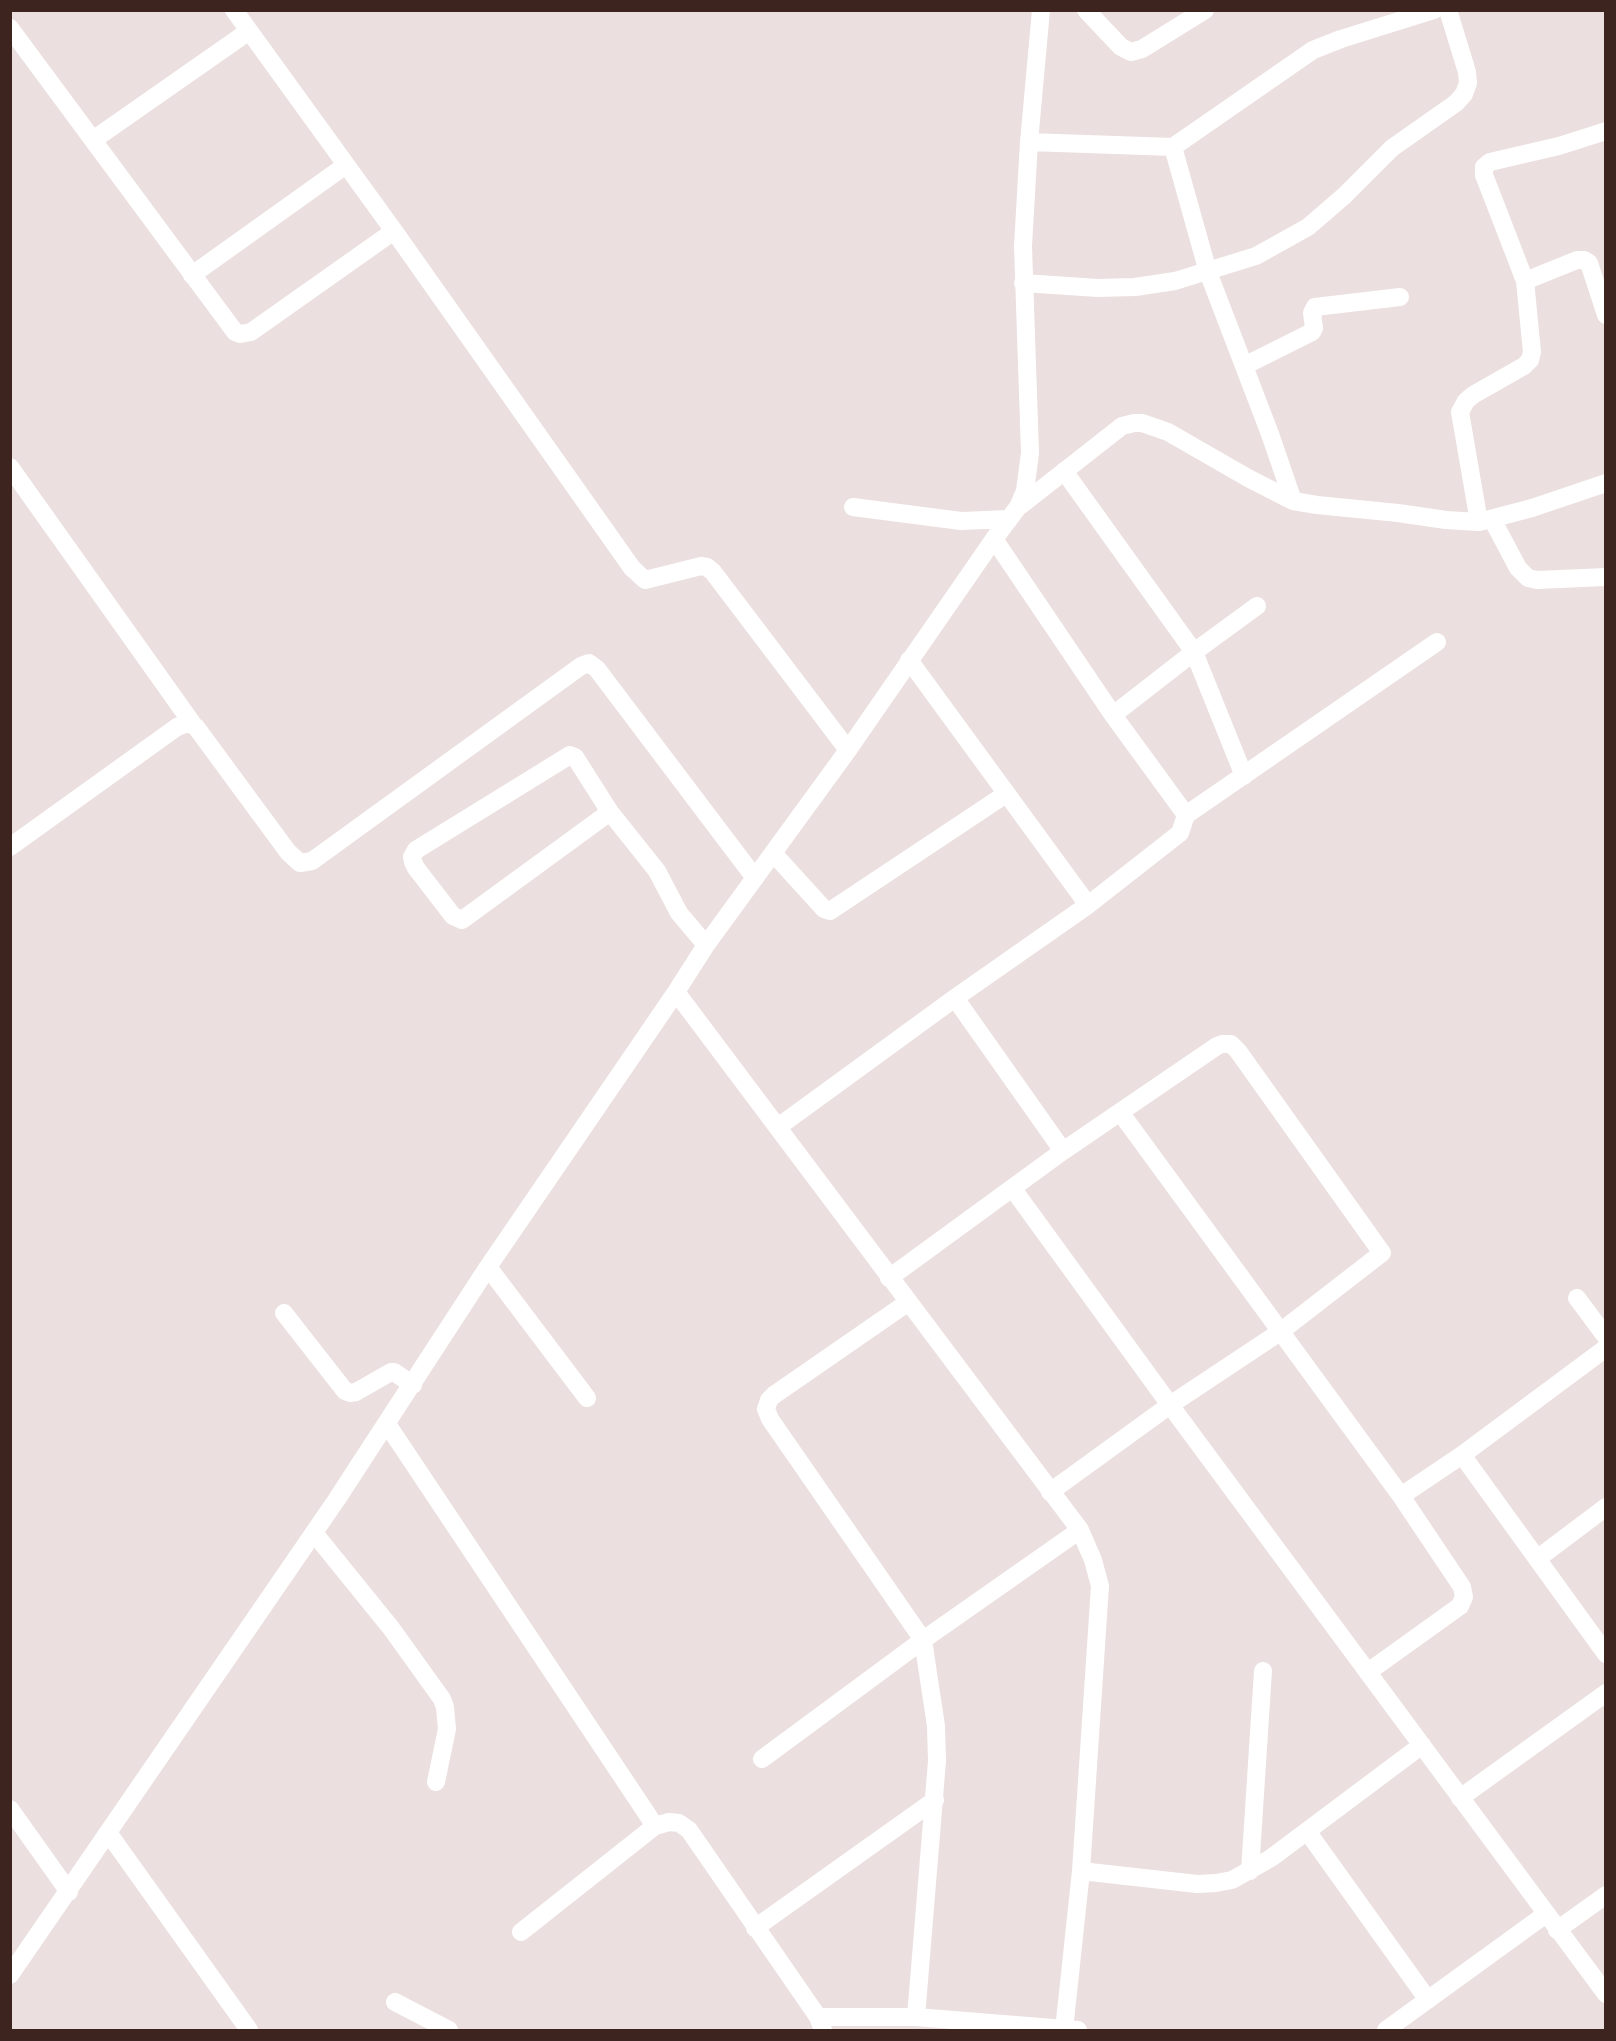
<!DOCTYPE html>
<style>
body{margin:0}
#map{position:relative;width:1616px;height:2041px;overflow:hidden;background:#ecdfdf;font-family:Barlow,sans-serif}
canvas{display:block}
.frame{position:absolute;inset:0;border:12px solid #3d241e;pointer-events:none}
</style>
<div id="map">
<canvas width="1616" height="2041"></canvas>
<div class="frame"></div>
</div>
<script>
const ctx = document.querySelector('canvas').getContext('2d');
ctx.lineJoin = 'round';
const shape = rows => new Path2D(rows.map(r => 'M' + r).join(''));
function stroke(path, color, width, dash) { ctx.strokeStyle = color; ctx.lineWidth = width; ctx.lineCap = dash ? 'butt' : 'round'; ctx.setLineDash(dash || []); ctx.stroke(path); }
const minor = shape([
 [234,10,394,231,632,568,645,580,701,566,707,567,713,572,848,750],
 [1086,10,1121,47,1131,52,1142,49,1205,10],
 [10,28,235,332,240,334,251,332,394,231],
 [93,140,249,31],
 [1029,142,1173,147,1313,50,1341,39,1434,10],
 [1173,147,1208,272,1270,434,1293,501],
 [192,275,346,165],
 [1525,281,1577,260,1584,260,1589,263,1606,315],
 [1023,283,1098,288,1135,287,1175,281,1256,256,1308,227,1344,196,1392,148,1456,103,1464,94,1468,83,1467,72,1448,10],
 [1244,366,1312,332,1314,328,1312,313,1315,307,1400,297],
 [10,467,192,723],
 [1064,471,1194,652,1244,776],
 [1020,506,1122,426,1134,423,1142,423,1168,432,1248,478,1293,501,1317,505,1398,513,1446,520,1479,522,1532,508,1606,483],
 [853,507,961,521,1009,519],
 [1492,519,1518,568,1528,578,1537,580,1606,577],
 [1479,522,1460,412,1466,401,1473,395,1524,366,1530,360,1532,352,1525,281,1484,175,1484,167,1490,162,1559,146,1606,131],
 [994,539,1113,715,1186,815],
 [909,660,1088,905],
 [1113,715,1194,652,1257,606],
 [610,812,462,920,453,916,416,868,413,862,412,857,416,850,570,755,575,757,610,812,657,871,679,913,706,945],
 [10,847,177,727,188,723,196,727,288,852,300,863,312,861,581,666,589,663,597,669,755,878],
 [773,853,824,909,830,911,1006,794],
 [676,992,1080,1530,1093,1560,1100,1586,1081,1871,1064,2030],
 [955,998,1063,1151],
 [1120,1112,1401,1496,1462,1587,1464,1597,1460,1606,1368,1672],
 [778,1127,955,998,1088,905,1180,833,1186,815,1437,642],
 [1013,1189,1170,1405,1606,1994],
 [488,1267,587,1398],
 [889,1278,1063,1151,1217,1046,1222,1044,1231,1044,1238,1051,1382,1253,1280,1332,1170,1405,1050,1492],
 [1577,1298,1606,1337],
 [284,1313,345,1391,350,1393,356,1392,391,1372,394,1372,413,1385],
 [387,1424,655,1826],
 [1462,1455,1606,1654],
 [1401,1496,1462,1455,1606,1348],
 [314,1533,391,1628,442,1699,445,1707,447,1729,436,1782],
 [1537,1559,1606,1507],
 [762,1759,923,1640,770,1419,766,1409,769,1400,774,1395,907,1303],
 [1460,1798,1606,1693],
 [10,1809,69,1892],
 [1307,1831,1428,2000],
 [109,1834,249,2030],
 [1081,1871,1197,1884,1216,1883,1232,1880,1271,1858,1422,1745],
 [1250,1871,1263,1671],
 [755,1928,935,1800],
 [1557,1930,1606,1895],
 [521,1932,655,1826,669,1822,679,1823,689,1830,818,2017,823,2030],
 [10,1975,337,1499,488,1267,676,992,706,945,848,750,994,539,1018,507,1025,491,1030,453,1023,246,1029,142,1041,10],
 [395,2002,449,2030],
 [818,2017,916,2017,1078,2030],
 [916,2017,937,1761,936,1726,923,1640,1080,1530],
 [1386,2030,1546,1914]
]);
stroke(minor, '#fff', 18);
</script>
